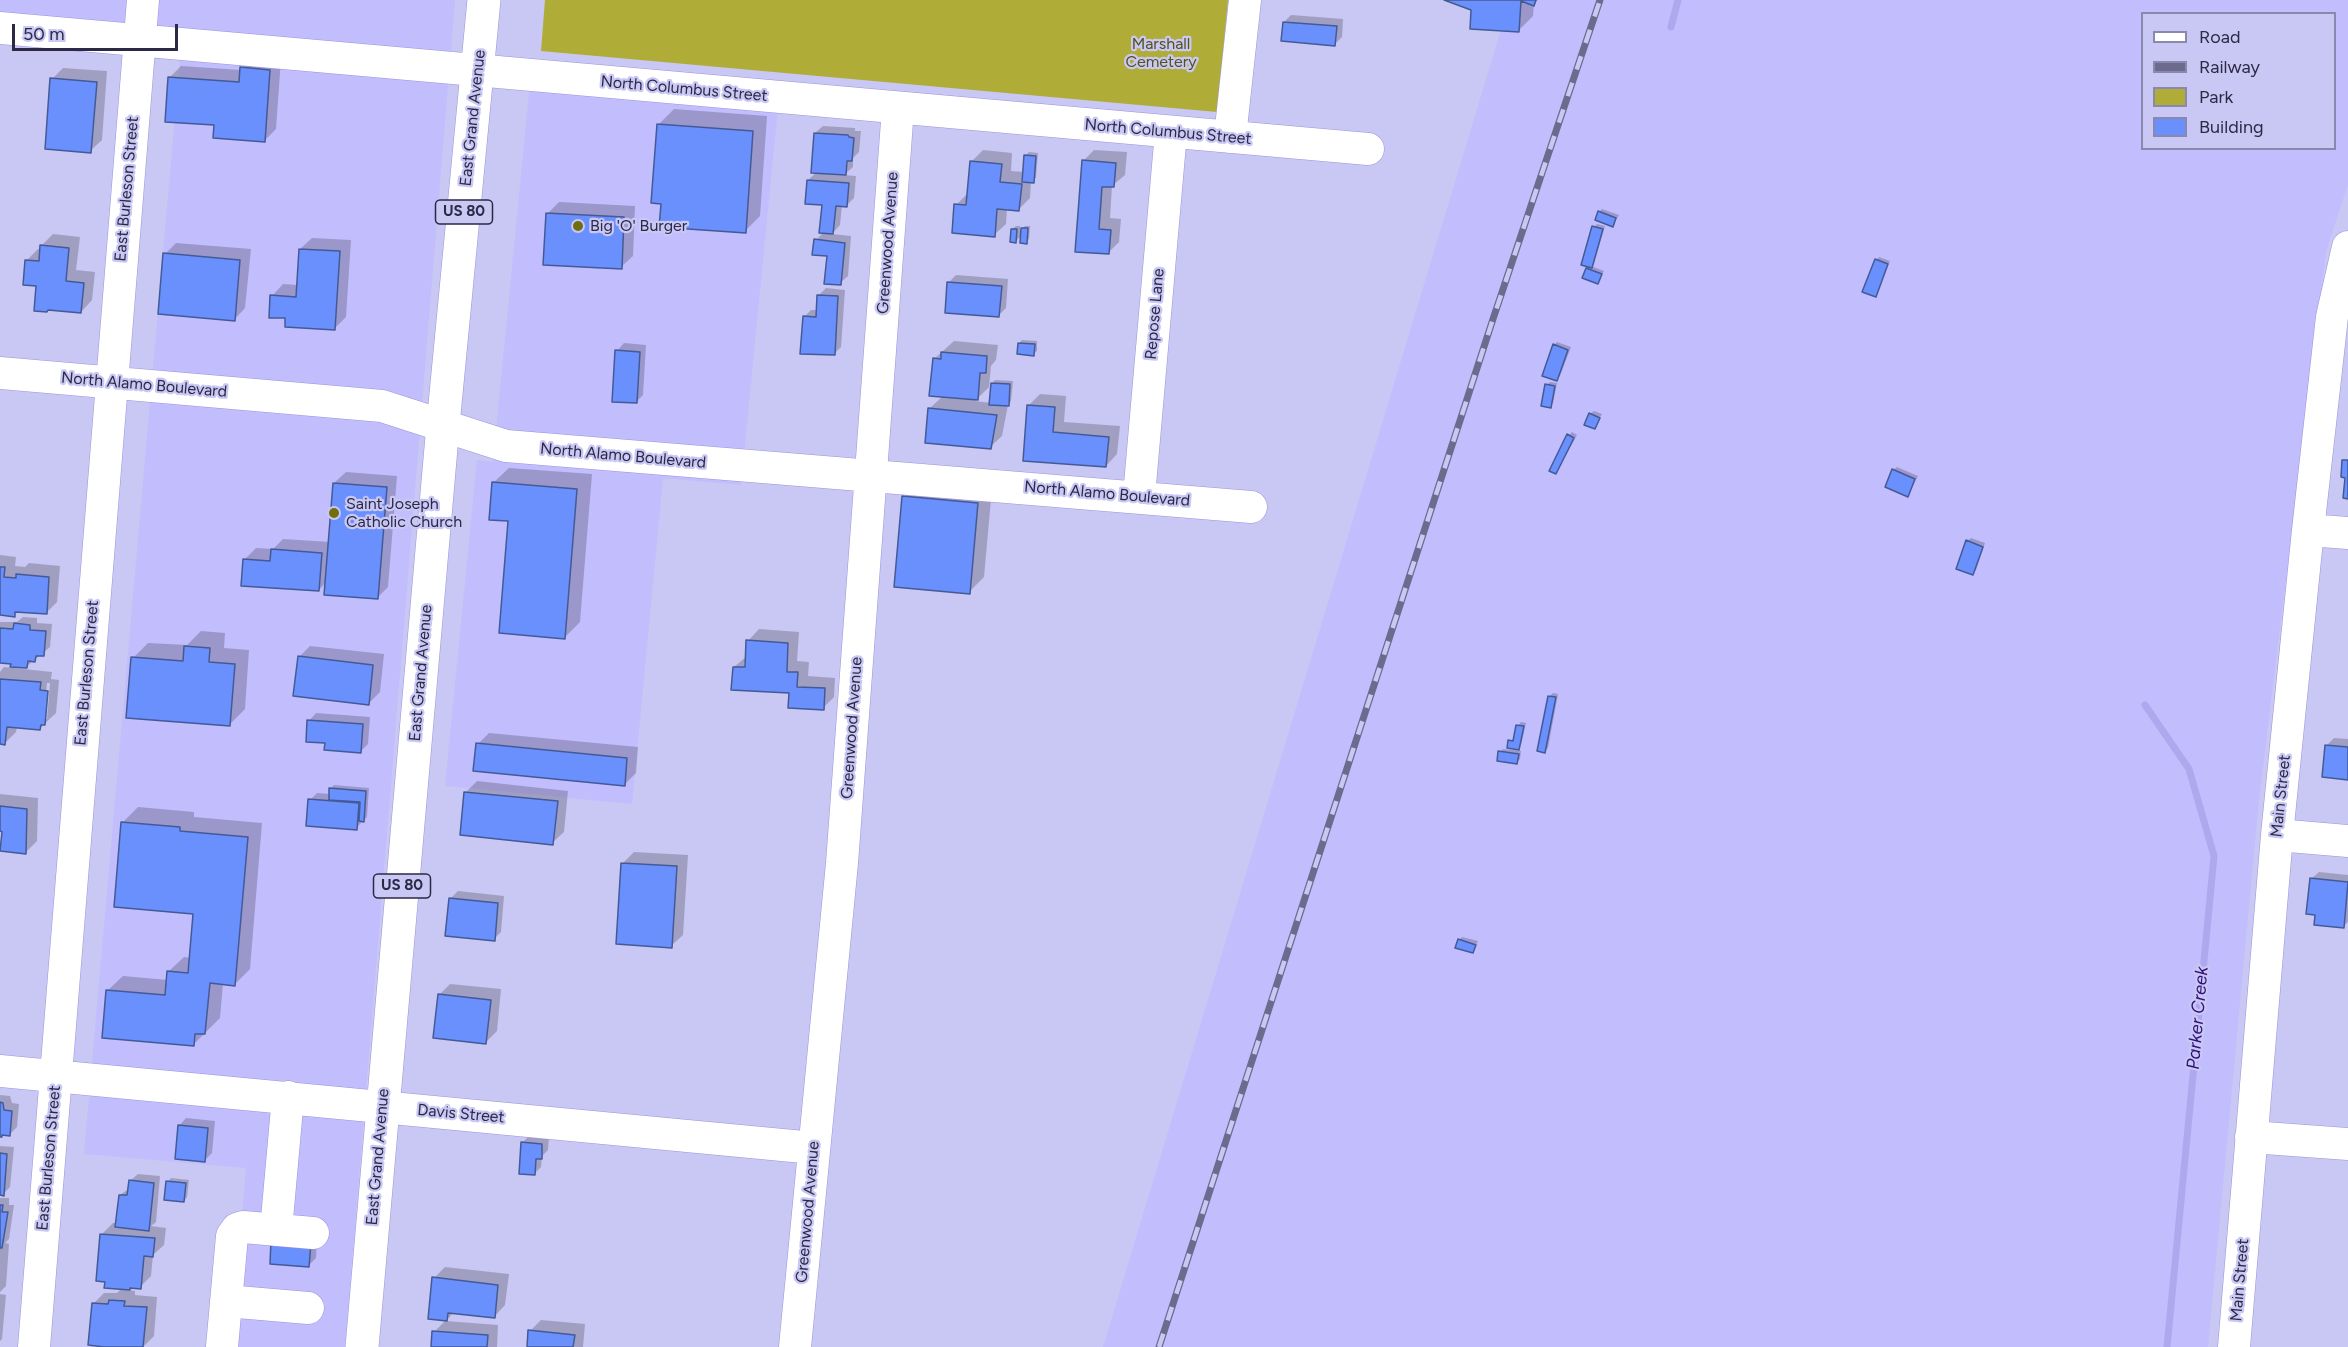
<!DOCTYPE html>
<style>
body{margin:0}
#map{position:relative;width:2348px;height:1347px;overflow:hidden;background:#c9c7f3;font-family:Figtree,sans-serif}
canvas{display:block}
.legend{position:absolute;left:2141px;top:12px;width:195px;height:138px;box-sizing:border-box;background:#c9c7f3;border:2px solid #8a88ae;margin:0;padding:8px 10px;list-style:none;font-size:18px;color:#2c2946}
.legend li{display:flex;align-items:center;gap:12px;height:30px}
.legend b{width:30px;border:2px solid #8a88ae}
.scale{position:absolute;left:12px;top:24px;width:166px;height:27px;box-sizing:border-box;border:3px solid #2c2946;border-top:0;padding-left:8px;font-size:18px;line-height:21px;white-space:nowrap;color:#2c2946;-webkit-text-stroke:4px #c9c7f3;paint-order:stroke}
</style>
<div id="map">
<canvas width="2348" height="1347"></canvas>
<ul class="legend">
<li><b style="height:8px;background:#fff"></b>Road</li>
<li><b style="height:8px;background:#6c6a8d"></b>Railway</li>
<li><b style="height:16px;background:#b0ac38"></b>Park</li>
<li><b style="height:16px;background:#6990fd"></b>Building</li>
</ul>
<div class="scale">50 m</div>
</div>
<script>
const ctx = document.querySelector('canvas').getContext('2d');
ctx.lineJoin = 'round';
function fillPath(path, color) { ctx.fillStyle = color; ctx.fill(path, 'evenodd'); }
const shape = rows => new Path2D(rows.map(r => 'M' + r).join(''));
function stroke(path, color, width, dash) { ctx.strokeStyle = color; ctx.lineWidth = width; ctx.lineCap = dash ? 'butt' : 'round'; ctx.setLineDash(dash || []); ctx.stroke(path); }
function write(font, color, halo, rows, align = 'center') {
  ctx.font = font + ' Figtree,sans-serif'; ctx.lineWidth = 4.5; ctx.setLineDash([]); ctx.textBaseline = 'middle'; ctx.strokeStyle = halo; ctx.fillStyle = color; for (const [text, x, y, turn = 0] of rows) {
    ctx.save(); ctx.translate(x, y); ctx.rotate((+turn || 0) * Math.PI / 180); ctx.textAlign = isNaN(turn) ? turn : align; if (halo) ctx.strokeText(text, 0, 0); ctx.fillText(text, 0, 0); ctx.restore();
  }
}
const built = shape([
 [0,0,455,0,345,1347,231,1347,246,1168,84,1154,182,37,0,20],
 [1510,0,2348,0,2348,184,2326,252,2259,799,2208,1347,1103,1347],
 [2142,14,2334,14,2334,148,2142,148],
 [530,83,778,107,741,485,663,478,632,804,445,786,477,460,493,462]
]);
const green = shape([
 [545,0,1228,0,1217,112,541,51]
]);
const shadow = shape([
 [1448,0,1538,0,1534,3,1533,16,1518,31],
 [1291,15,1343,19,1342,37,1335,44,1284,22],
 [253,57,281,59,276,129,265,140,216,124,170,77,181,66,241,70],
 [63,68,107,71,102,140,90,151,52,79],
 [674,109,767,116,760,216,745,231,659,124],
 [823,126,855,128,855,131,861,131,859,152,853,158,853,167,844,175,856,176,854,198,847,205,842,205,840,225,832,234,851,236,848,276,840,283,829,255,816,240,824,232,823,204,808,180,817,172,815,133],
 [983,150,1012,153,1011,171,1025,172,1026,155,1029,152,1038,153,1036,178,1031,181,1030,198,1018,210,1007,208,1006,224,994,235,956,205,967,194,972,161],
 [1094,150,1127,152,1125,175,1112,186,1110,218,1121,219,1119,242,1108,253,1076,250,1083,161],
 [559,202,635,206,633,256,621,267,547,214],
 [1602,209,1619,215,1613,225,1599,212],
 [1597,224,1605,226,1594,263,1591,266,1604,271,1598,282,1587,269,1590,266,1594,227],
 [1016,226,1020,226,1020,231,1025,226,1030,226,1029,239,1026,242,1022,235,1016,241,1012,229],
 [53,234,80,237,76,270,95,272,92,300,81,312,27,260,38,249,41,249,42,245],
 [312,238,351,240,346,317,335,328,287,317,272,296,283,284,298,285,300,249],
 [176,243,251,249,245,308,234,320,165,254],
 [1879,257,1890,261,1875,295,1876,260],
 [956,275,1008,279,1006,308,999,315,949,282],
 [826,288,845,290,841,347,834,354,804,317,811,310,818,310,818,296],
 [1022,340,1037,341,1037,351,1033,354,1019,343],
 [954,341,998,345,996,360,991,366,989,387,975,401,991,403,992,383,995,380,1013,381,1011,401,1008,405,1002,436,990,447,929,409,943,396,934,359],
 [1557,342,1571,347,1560,376,1557,380,1554,345],
 [624,343,646,345,643,395,636,402,617,351],
 [1550,382,1557,383,1553,403,1550,406,1547,385],
 [1040,394,1066,396,1064,422,1120,426,1117,454,1106,466,1024,459,1029,405],
 [1594,411,1602,414,1594,427,1590,414],
 [1572,432,1577,435,1556,473,1569,435],
 [1897,467,1918,476,1908,495,1893,470],
 [509,468,592,474,580,622,565,637,493,483],
 [346,472,397,476,388,587,377,598,326,582,319,590,245,559,256,548,273,549,283,539,330,542,334,483],
 [919,482,992,488,984,577,969,592,904,497],
 [1971,538,1985,543,1976,570,1973,573,1967,541],
 [0,555,16,557,15,566,25,567,29,563,60,566,57,602,46,613,19,611,14,615,0,614],
 [23,617,37,618,37,623,52,624,50,647,26,667,0,662,0,622,17,622],
 [759,629,799,632,797,661,809,662,808,676,835,678,834,697,823,708,734,667,747,656,748,641],
 [201,631,225,633,224,648,249,650,245,709,230,724,133,658,148,643,187,645],
 [310,646,384,654,380,692,369,703,299,657],
 [4,667,52,672,51,679,59,680,56,713,40,728,17,726,16,732,5,743,0,743,0,672],
 [47,683,50,683,47,719,44,719],
 [1553,693,1558,694,1548,748,1545,751,1550,696],
 [316,713,370,717,368,744,361,751,327,742,309,721],
 [1521,722,1526,723,1521,745,1518,748,1510,741,1515,738,1518,726],
 [489,733,638,747,636,773,624,785,478,744],
 [2334,738,2348,739,2348,778,2327,745],
 [1503,749,1521,751,1520,759,1517,762,1500,752],
 [477,781,568,791,564,832,552,843,466,792],
 [334,785,369,788,367,817,356,828,310,800,317,793,330,794,331,788],
 [0,794,38,798,37,841,26,852,4,830,0,830],
 [138,807,194,812,194,817,262,823,250,969,235,984,223,983,220,1018,194,1044,107,991,123,976,168,980,168,972,184,957,191,958,194,913,123,822],
 [634,852,688,855,683,935,671,946,623,863],
 [2319,872,2348,875,2348,922,2344,926,2317,913,2311,879],
 [458,891,504,896,501,932,494,939,450,899],
 [1462,937,1478,941,1473,952,1459,940],
 [450,984,501,989,497,1031,486,1042,439,995],
 [0,1095,10,1096,12,1103,19,1104,17,1127,10,1134,4,1133,1,1136],
 [186,1118,215,1121,212,1153,205,1160,179,1126],
 [529,1136,549,1137,548,1150,542,1156,541,1167,534,1174,522,1143],
 [0,1146,14,1147,10,1187,3,1194,0,1194],
 [138,1174,160,1176,156,1222,151,1226,166,1228,164,1245,153,1255,151,1276,140,1287,132,1286,128,1290,135,1291,135,1295,157,1297,154,1336,143,1347,105,1347,93,1304,104,1293,117,1293,122,1288,102,1234,113,1223,117,1223,120,1195,130,1188,130,1181],
 [171,1178,189,1180,187,1197,184,1201,168,1182],
 [0,1198,9,1198,9,1205,14,1205,9,1239,5,1243,9,1244,6,1286,0,1292],
 [317,1236,316,1258,309,1265,271,1262],
 [445,1267,509,1274,505,1305,494,1317,454,1312,446,1321,498,1325,497,1347,433,1347,434,1332,446,1320,434,1278],
 [0,1294,6,1295,2,1339,0,1341],
 [541,1320,585,1324,583,1347,528,1347,530,1331]
]);
const stream = shape([
 [1671,27,1678,0],
 [2145,705,2189,769,2214,856,2167,1347]
]);
const building = shape([
 [1444,0,1536,0,1534,6,1521,1,1519,32,1470,29,1471,10,1444,0],
 [1283,22,1337,26,1335,46,1281,41,1283,22],
 [240,67,270,70,265,142,213,138,214,125,165,122,168,77,239,82,240,67],
 [50,78,97,82,91,153,45,149,50,78],
 [657,124,753,131,746,233,659,227,661,204,651,203,657,124],
 [814,133,848,135,849,137,854,138,852,161,847,161,846,175,811,173,814,133],
 [1024,155,1036,156,1034,183,1022,182,1024,155],
 [1082,160,1116,163,1114,187,1102,187,1099,229,1111,230,1109,254,1075,252,1082,160],
 [970,161,1002,164,1000,182,1022,184,1019,211,997,209,995,237,952,233,954,204,966,205,970,161],
 [807,180,849,183,847,207,836,206,833,234,819,233,822,205,805,204,807,180],
 [1598,211,1616,218,1613,227,1595,220,1598,211],
 [546,213,624,217,622,269,543,265,546,213],
 [1592,226,1603,229,1592,268,1581,265,1592,226],
 [1021,228,1028,228,1027,244,1020,243,1021,228],
 [1011,229,1017,229,1016,243,1010,242,1011,229],
 [814,239,845,243,841,285,824,284,827,256,812,255,814,239],
 [40,245,69,248,66,281,84,283,81,313,48,310,47,312,34,311,36,286,23,285,25,260,39,261,40,245],
 [299,249,340,251,335,330,285,327,285,318,269,318,270,295,296,297,299,249],
 [163,253,240,260,235,321,158,314,163,253],
 [1875,259,1888,264,1876,297,1862,292,1875,259],
 [1586,268,1602,274,1598,284,1582,278,1586,268],
 [947,282,1002,286,999,317,945,313,947,282],
 [817,295,838,296,835,355,800,354,803,316,816,317,817,295],
 [1018,343,1035,344,1034,356,1017,354,1018,343],
 [1553,344,1568,350,1557,381,1542,376,1553,344],
 [615,350,640,352,637,403,612,402,615,350],
 [941,352,987,356,986,373,980,373,978,400,929,396,933,358,941,359,941,352],
 [991,383,1010,384,1009,406,989,405,991,383],
 [1545,384,1555,386,1551,408,1541,406,1545,384],
 [1027,405,1055,407,1053,432,1109,437,1106,467,1023,461,1027,405],
 [928,408,997,415,991,449,925,443,928,408],
 [1589,413,1600,418,1595,429,1584,425,1589,413],
 [1567,434,1574,438,1556,474,1549,471,1567,434],
 [2342,460,2348,460,2348,499,2343,498,2345,478,2341,477,2342,460],
 [1892,469,1915,479,1908,497,1885,487,1892,469],
 [492,482,577,489,565,639,499,633,508,521,489,520,492,482],
 [333,483,387,487,378,599,324,595,333,483],
 [902,496,978,503,970,594,894,587,902,496],
 [1966,540,1983,547,1973,575,1956,569,1966,540],
 [271,549,322,553,319,591,241,586,243,559,270,561,271,549],
 [0,567,5,567,4,577,16,578,16,574,49,577,47,614,15,612,15,617,0,615,0,567],
 [14,623,30,625,30,630,46,631,44,656,36,656,35,662,28,661,27,668,10,667,11,664,0,663,0,628,13,629,14,623],
 [746,640,788,643,787,672,798,672,797,687,825,688,824,710,788,708,789,693,731,690,733,667,745,667,746,640],
 [184,646,210,648,209,662,235,664,230,726,126,718,131,657,183,661,184,646],
 [298,656,373,665,369,705,293,696,298,656],
 [0,679,41,682,40,690,48,691,45,725,41,725,40,730,7,727,5,745,0,744,0,679],
 [1548,696,1556,697,1545,753,1537,751,1548,696],
 [307,720,363,724,361,753,324,750,325,743,306,742,307,720],
 [1516,725,1524,726,1519,750,1507,748,1508,740,1513,741,1516,725],
 [476,743,627,758,625,786,473,771,476,743],
 [2325,745,2348,747,2348,780,2322,777,2325,745],
 [1498,751,1519,754,1517,764,1497,761,1498,751],
 [329,788,366,791,364,822,359,821,360,802,329,800,329,788],
 [464,792,558,801,553,845,460,835,464,792],
 [308,799,359,803,357,830,306,826,308,799],
 [0,806,27,809,26,854,0,851,2,832,0,831,0,806],
 [121,822,180,827,180,831,248,837,235,986,210,983,205,1034,195,1034,194,1046,102,1038,106,990,165,995,167,971,188,973,193,914,114,907,121,822],
 [621,863,677,866,672,948,616,944,621,863],
 [2310,878,2348,882,2344,928,2314,925,2315,915,2306,914,2310,878],
 [449,898,498,903,495,941,445,936,449,898],
 [1458,939,1476,945,1473,953,1455,948,1458,939],
 [438,994,491,1000,486,1044,433,1038,438,994],
 [0,1102,3,1103,4,1110,12,1111,10,1136,2,1135,2,1137,0,1137,0,1102],
 [178,1125,208,1128,205,1162,175,1159,178,1125],
 [521,1142,542,1144,542,1159,536,1159,535,1175,519,1174,521,1142],
 [0,1153,7,1154,4,1196,0,1195,0,1153],
 [129,1180,154,1183,149,1231,115,1227,119,1195,127,1195,129,1180],
 [166,1181,186,1183,184,1202,164,1200,166,1181],
 [0,1205,3,1205,2,1212,8,1212,2,1248,0,1248,0,1205],
 [100,1234,155,1238,153,1257,144,1256,141,1289,130,1288,130,1290,104,1288,105,1282,96,1281,100,1234],
 [271,1240,311,1243,309,1267,270,1264,271,1240],
 [432,1277,498,1285,495,1318,448,1313,447,1321,428,1319,432,1277],
 [109,1300,125,1301,124,1306,147,1307,143,1347,104,1347,88,1345,92,1303,108,1304,109,1300],
 [528,1330,575,1335,573,1347,527,1347,528,1330],
 [432,1331,488,1335,487,1347,431,1347,432,1331]
]);
const minor = shape([
 [0,28,1368,149],
 [1230,137,1245,0],
 [0,373,382,406,506,446,1251,507],
 [1139,496,1171,132],
 [2308,530,2348,533],
 [2277,835,2348,841],
 [0,1071,814,1148],
 [2251,1137,2348,1144],
 [276,1230,288,1097],
 [226,1301,308,1308],
 [34,1347,143,0],
 [222,1347,232,1236,237,1229,243,1227,313,1233],
 [795,1347,842,863,898,108],
 [2234,1347,2277,835,2308,530,2332,317,2348,247]
]);
const highway = shape([
 [362,1347,443,425,484,0]
]);
const rail = shape([
 [1159,1347,1493,319,1600,0]
]);
const markers = [
 [578,226,6,"#716e0e"],
 [334,513,6,"#716e0e"]
];
const shields = [
 [464,212,57],
 [402,886,57]
];
const shieldNames = [
 ["US 80",464,212],
 ["US 80",402,886]
];
const parkNames = [
 ["Marshall",1161,44],
 ["Cemetery",1161,62]
];
const streetNames = [
 ["North Columbus Street",684,89,5],
 ["East Grand Avenue",473,118,-84],
 ["North Columbus Street",1168,132,5],
 ["East Burleson Street",127,189,-85],
 ["Greenwood Avenue",888,243,-86],
 ["Repose Lane",1155,314,-85],
 ["North Alamo Boulevard",144,385,5],
 ["North Alamo Boulevard",623,456,5],
 ["North Alamo Boulevard",1107,494,5],
 ["East Burleson Street",87,673,-85],
 ["East Grand Avenue",421,673,-85],
 ["Greenwood Avenue",852,728,-86],
 ["Main Street",2281,796,-84],
 ["Davis Street",461,1114,5],
 ["East Grand Avenue",378,1157,-85],
 ["East Burleson Street",49,1158,-85],
 ["Greenwood Avenue",808,1212,-85],
 ["Main Street",2240,1280,-85]
];
const poiNames = [
 ["Big 'O' Burger",590,226],
 ["Saint Joseph",346,504],
 ["Catholic Church",346,522]
];
const waterNames = [
 ["Parker Creek",2198,1018,-85]
];
fillPath(built, '#c2bdfd');
fillPath(green, '#b0ac38');
fillPath(shadow, '#0003');
stroke(stream, '#aea9ef', 7);
fillPath(building, '#6990fd');
stroke(building, '#445a97', 1.5);
stroke(minor, '#9a94da', 33);
stroke(highway, '#9a94da', 34);
stroke(minor, '#fff', 32);
stroke(highway, '#fff', 33);
stroke(rail, '#6c6a8d', 7);
stroke(rail, '#c9c7f3', 4.5, [14]);
for (const [x, y, r, color] of markers) { const dot = new Path2D(); dot.arc(x, y, r, 0, 2 * Math.PI); ctx.fillStyle = color; ctx.fill(dot); stroke(dot, '#c9c7f3', 2); }
for (const [x, y, w] of shields) { const box = new Path2D(); box.roundRect(x - w / 2, y - 12, w, 24, 4.5); ctx.fillStyle = '#c9c7f3'; ctx.fill(box); stroke(box, '#2c2946', 1.5); }
write('bold 15px', '#2c2946', null, shieldNames);
write('16px', '#535115', '#c9c7f3', parkNames);
write('16px', '#2c2946', '#c9c7f3', streetNames);
write('16px', '#2c2946', '#c9c7f3', poiNames, 'left');
write('italic 18px', '#32117a', '#c9c7f3', waterNames);
</script>
